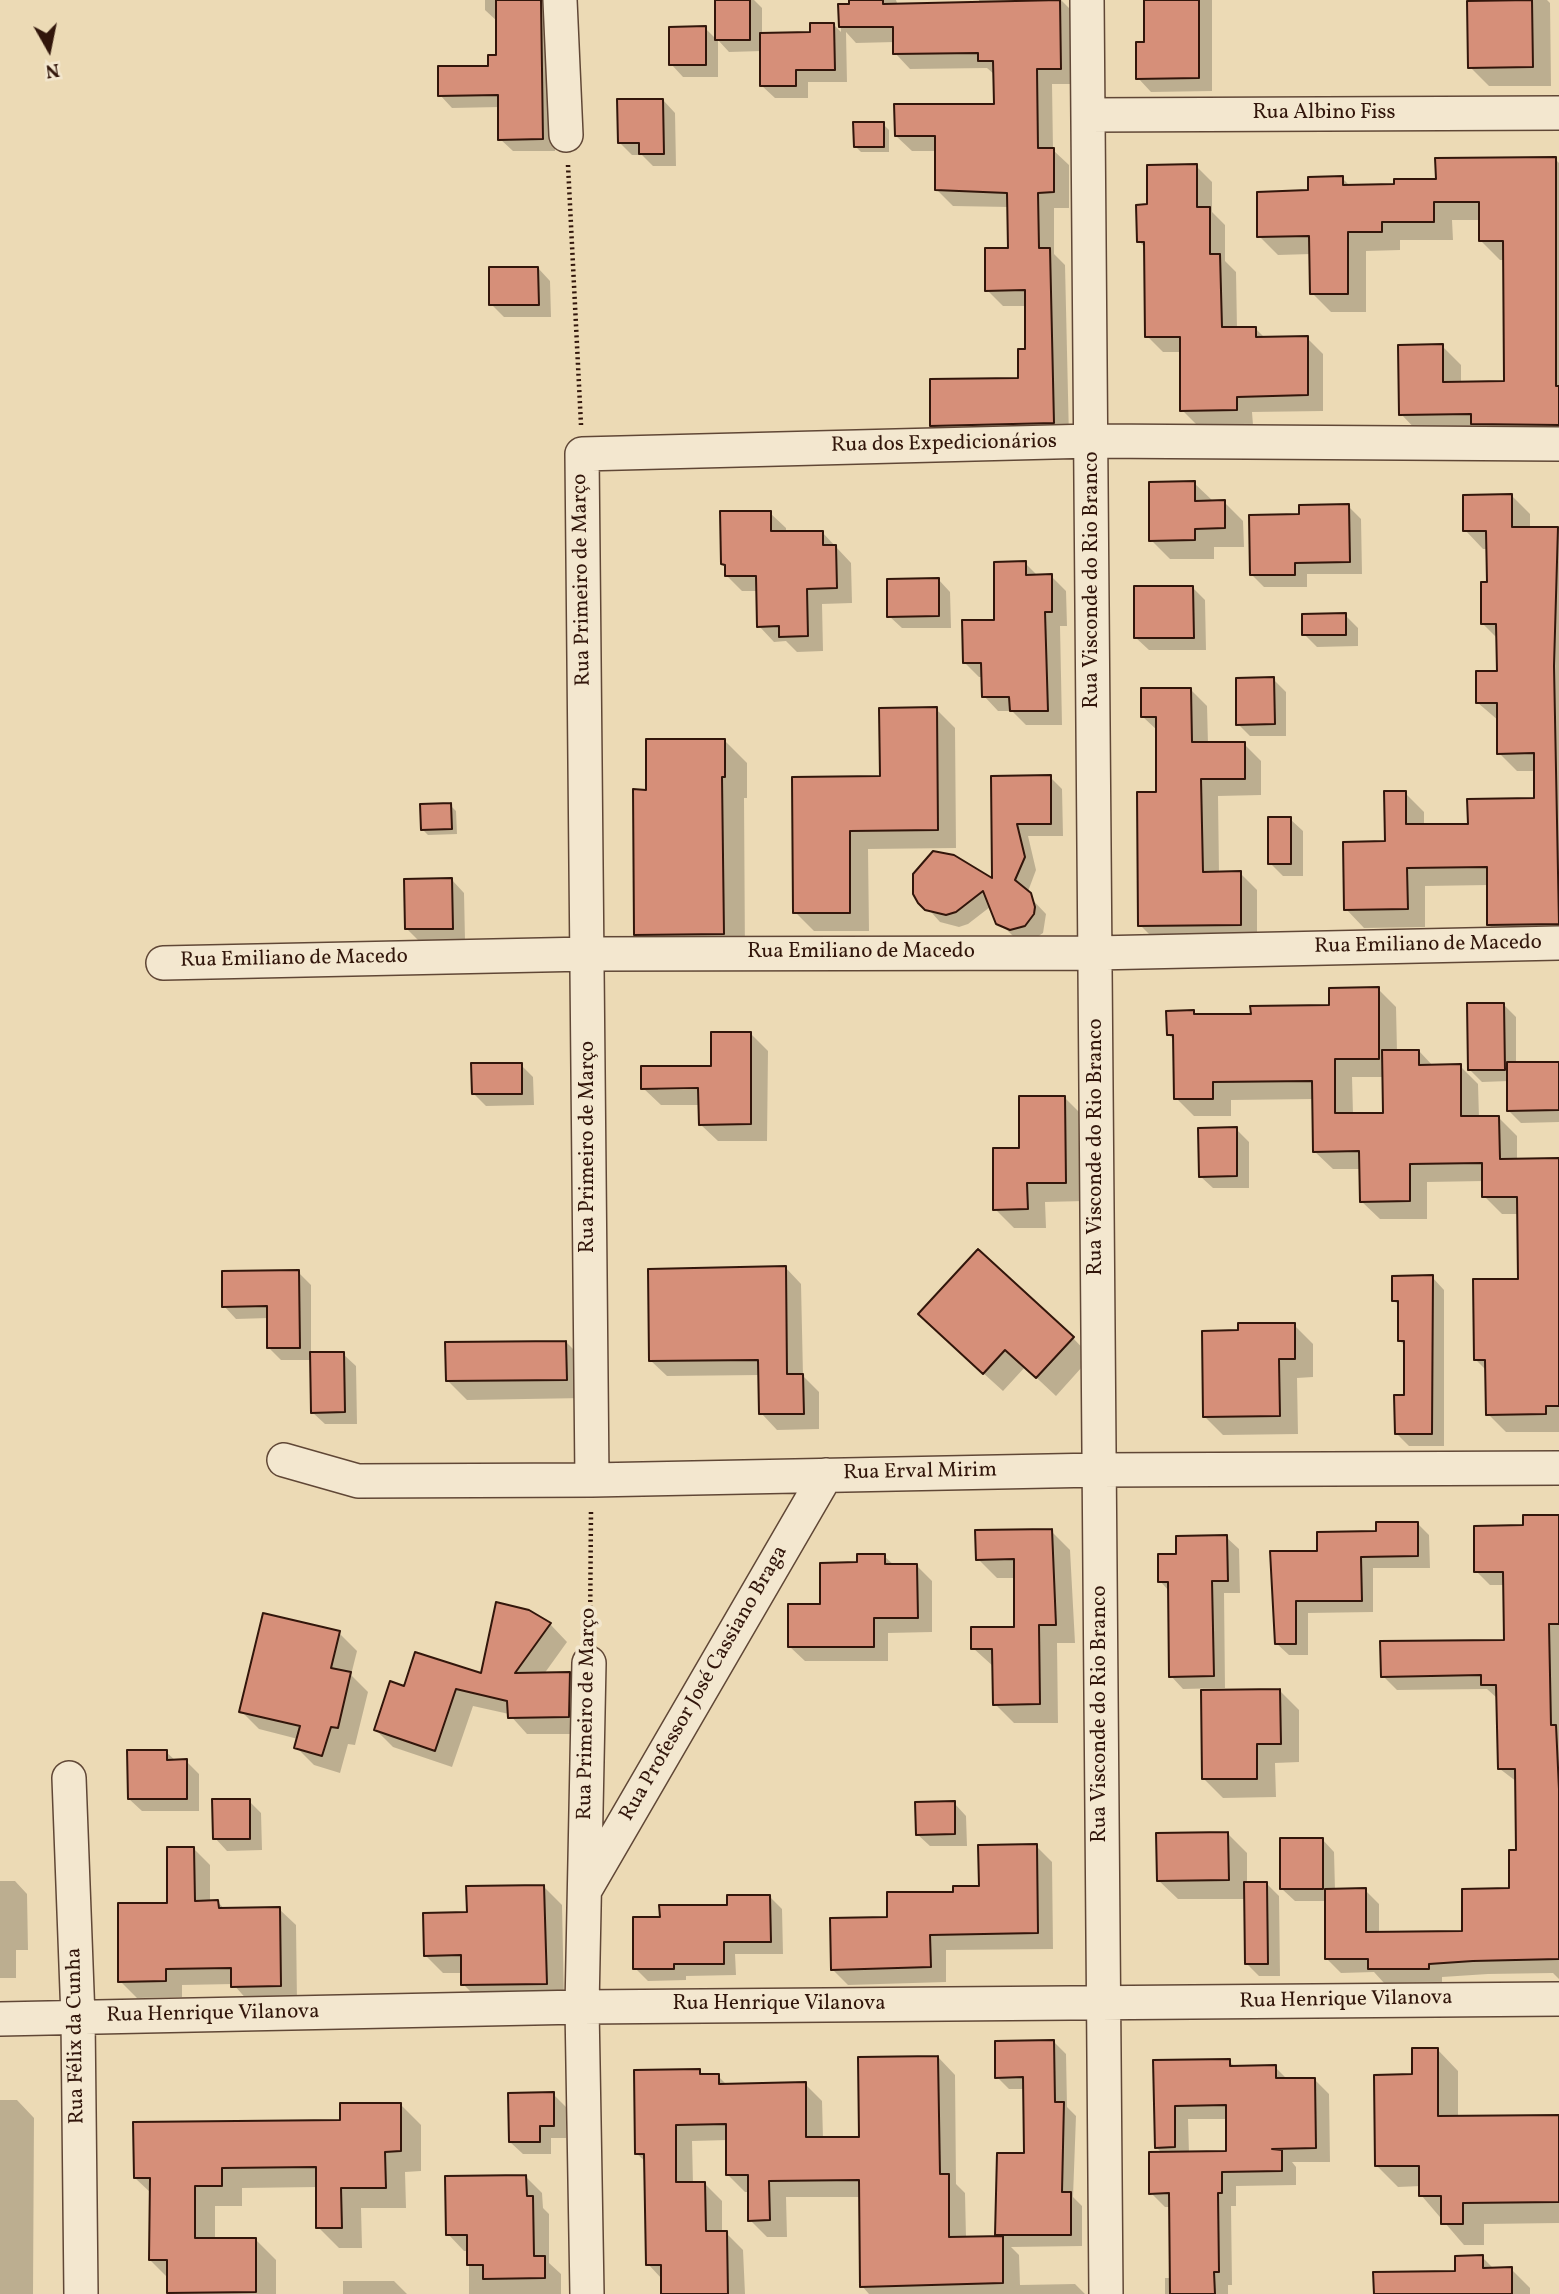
<!DOCTYPE html>
<meta charset="utf-8">
<style>
body{margin:0}
#map{position:relative;width:1559px;height:2294px;overflow:hidden;background:#ecdab5;font-family:Vollkorn,serif}
canvas{display:block}
.north{position:absolute;left:14px;top:14px;width:70px;height:70px;-webkit-text-stroke:5px #f3e7cf;paint-order:stroke;rotate:171deg;font-size:19px;font-weight:700;line-height:28px;text-align:center;color:#32160b}
.north::after{content:'';display:block;margin:auto;width:24px;height:32px;background:#32160b;clip-path:polygon(50% 0,100% 100%,50% 72%,0 100%)}
</style>
<div id="map">
<canvas width="1559" height="2294"></canvas>
<div class="north">N</div>
</div>
<script>
const ctx = document.querySelector('canvas').getContext('2d');
ctx.lineJoin = 'round';
function fillPath(path, color) { ctx.fillStyle = color; ctx.fill(path, 'evenodd'); }
const shape = rows => new Path2D(rows.map(r => 'M' + r).join(''));
function stroke(path, color, width, dash) { ctx.strokeStyle = color; ctx.lineWidth = width; ctx.lineCap = dash ? 'butt' : 'round'; ctx.setLineDash(dash || []); ctx.stroke(path); }
function write(font, color, halo, rows, align = 'center') {
  ctx.font = font + ' Vollkorn,serif'; ctx.lineWidth = 7; ctx.setLineDash([]); ctx.textBaseline = 'middle'; ctx.strokeStyle = halo; ctx.fillStyle = color; for (const [text, x, y, turn = 0] of rows) {
    ctx.save(); ctx.translate(x, y); ctx.rotate((+turn || 0) * Math.PI / 180); ctx.textAlign = isNaN(turn) ? turn : align; if (halo) ctx.strokeText(text, 0, 0); ctx.fillText(text, 0, 0); ctx.restore();
  }
}
const shadow = shape([
 [485,0,554,0,555,151,513,151,500,139,500,107,452,108,440,95,490,68,498,56,498,22,485,10],
 [717,0,754,0,762,8,762,34,811,33,834,25,841,32,840,6,851,6,851,0,896,0,898,6,979,5,979,0,1061,0,1075,14,1076,84,1052,84,1053,150,1069,165,1069,208,1054,208,1054,254,1065,265,1069,438,948,441,932,425,1020,380,1027,351,1026,306,1003,306,987,290,1009,250,1009,207,953,206,937,190,937,151,912,151,896,136,995,105,995,75,987,68,910,69,895,53,895,42,856,43,846,32,847,82,808,82,808,98,775,98,762,86,762,51,729,52,718,40,718,77,683,77,671,64,705,28,717,40],
 [1145,0,1212,0,1212,91,1151,92,1138,78,1146,44],
 [1483,0,1547,0,1550,3,1551,86,1489,86,1470,67],
 [663,100,675,113,676,166,653,166,642,155,632,155,619,142],
 [883,124,889,130,889,152,861,152,855,146],
 [1555,159,1559,163,1559,444,1419,433,1401,414,1442,346,1461,365,1461,384,1506,383,1505,260,1500,260,1481,241,1481,220,1452,220,1453,240,1400,240,1400,250,1366,251,1366,312,1331,312,1312,293,1311,254,1278,255,1259,236,1310,192,1342,178,1350,186,1437,181],
 [1196,166,1212,182,1212,212,1225,225,1225,261,1236,272,1237,329,1256,329,1266,339,1307,338,1323,354,1323,411,1252,412,1253,425,1198,426,1182,410,1182,352,1163,352,1147,336,1146,249,1139,241,1149,206],
 [538,268,550,281,551,317,504,317,491,304],
 [1194,483,1214,502,1224,502,1243,521,1244,547,1214,547,1214,559,1170,559,1151,540],
 [1512,496,1530,514,1530,529,1559,530,1559,943,1508,943,1489,925,1489,885,1425,886,1425,927,1364,928,1346,909,1387,843,1405,793,1424,812,1424,826,1469,825,1536,800,1536,771,1517,771,1499,753,1499,721,1478,703,1498,673,1498,639,1483,624,1488,584,1488,549,1483,549,1465,530],
 [1348,506,1361,519,1362,574,1307,574,1307,587,1264,587,1252,575,1301,516],
 [770,513,786,528,786,533,822,532,851,563,852,603,822,604,823,651,797,652,786,641,774,642,759,626,758,591,742,591,727,576,726,568,722,564],
 [1025,563,1038,576,1051,576,1066,591,1067,626,1060,626,1062,725,1026,725,1012,711,998,711,984,696,983,677,979,677,964,662,996,622],
 [938,579,950,592,951,628,902,628,889,616],
 [1193,588,1205,600,1206,650,1149,650,1136,638],
 [1345,615,1358,628,1358,646,1317,647,1304,634],
 [1273,679,1286,692,1286,736,1250,736,1238,724],
 [1190,689,1207,706,1208,744,1244,744,1261,761,1261,795,1218,796,1219,873,1240,873,1257,890,1257,942,1157,942,1140,925,1158,794,1158,731,1143,717],
 [936,709,955,728,956,848,868,849,869,931,814,931,795,912,881,777],
 [724,740,747,763,747,798,744,798,745,956,658,956,636,934,648,791],
 [993,777,1050,777,1062,789,1063,836,1028,836,1036,870,1027,894,1046,914,1043,933,1031,941,1017,940,993,916,990,907,968,924,959,927,940,922,914,893,913,884,919,866,934,853,994,881],
 [450,805,456,811,457,834,428,835,422,829],
 [1290,819,1303,831,1303,876,1283,876,1270,863],
 [452,880,464,893,465,940,419,941,407,929],
 [1378,989,1396,1007,1397,1052,1419,1051,1434,1067,1460,1066,1478,1084,1479,1118,1499,1118,1517,1136,1517,1160,1559,1160,1559,1432,1506,1432,1488,1414,1487,1371,1476,1360,1519,1280,1519,1214,1502,1214,1484,1196,1484,1181,1427,1182,1427,1219,1380,1219,1361,1201,1361,1169,1333,1169,1314,1151,1314,1099,1231,1100,1231,1116,1194,1116,1176,1098,1175,1041,1168,1034,1193,1012,1197,1016,1252,1015,1331,1007],
 [1352,1077,1384,1077,1384,1114,1353,1114],
 [1503,1004,1516,1017,1516,1064,1559,1063,1559,1122,1521,1123,1509,1111,1509,1081,1482,1082,1469,1069],
 [750,1033,768,1051,767,1141,718,1141,700,1124,700,1105,661,1105,643,1088,713,1067],
 [707,1086,707,1090,658,1090,658,1087],
 [521,1065,533,1077,534,1105,486,1106,473,1093],
 [1064,1097,1083,1116,1084,1201,1045,1202,1046,1228,1014,1228,995,1209,1021,1150],
 [1236,1129,1249,1142,1249,1188,1213,1188,1200,1176],
 [785,1267,801,1284,803,1376,819,1392,819,1429,777,1430,761,1413,760,1375,667,1376,650,1360],
 [298,1272,311,1285,311,1354,343,1354,356,1366,357,1424,325,1424,312,1412,312,1360,281,1360,269,1348,269,1318,236,1319,224,1306],
 [1432,1277,1444,1290,1444,1446,1409,1446,1397,1434,1406,1397,1405,1346,1400,1341,1400,1306,1394,1301],
 [1294,1325,1313,1344,1313,1377,1297,1378,1298,1434,1223,1435,1204,1416,1239,1332],
 [939,1333,1073,1338,1091,1357,1056,1396,1025,1367,1003,1391],
 [566,1342,585,1361,585,1398,467,1400,448,1381],
 [1559,1516,1559,1979,1553,1973,1488,1974,1442,1977,1442,1982,1384,1983,1374,1972,1341,1973,1327,1959,1326,1901,1295,1901,1282,1889,1322,1839,1334,1852,1335,1890,1365,1890,1379,1904,1379,1934,1464,1933,1511,1890,1518,1852,1517,1782,1500,1769,1497,1698,1487,1689,1397,1690,1383,1676,1505,1642,1505,1585,1490,1585,1476,1571,1525,1527],
 [1417,1523,1429,1535,1430,1568,1373,1568,1373,1612,1308,1613,1308,1655,1289,1655,1276,1643,1272,1553,1319,1553],
 [1051,1531,1070,1550,1075,1643,1057,1643,1058,1723,1014,1723,995,1704,994,1667,973,1648,1016,1629,1016,1578,997,1578,978,1559],
 [1226,1537,1239,1549,1240,1593,1224,1593,1225,1688,1183,1689,1171,1676,1169,1591,1160,1581,1178,1555],
 [884,1556,895,1566,917,1566,932,1581,932,1632,888,1633,888,1661,805,1661,790,1647,859,1564],
 [529,1611,550,1624,567,1642,544,1674,569,1674,586,1692,585,1734,527,1734,509,1714,473,1706,452,1767,393,1747,376,1730,405,1688,482,1676],
 [339,1633,357,1651,351,1675,368,1692,355,1745,348,1744,340,1773,314,1765,296,1747,298,1739,259,1729,241,1711],
 [1280,1691,1299,1710,1299,1762,1275,1763,1276,1797,1223,1798,1204,1779],
 [166,1752,176,1761,186,1761,199,1774,199,1811,142,1811,129,1799],
 [249,1801,261,1813,262,1850,227,1851,215,1838],
 [954,1803,966,1816,967,1846,930,1846,917,1834],
 [1228,1834,1247,1853,1247,1884,1266,1883,1279,1896,1280,1976,1259,1976,1247,1964,1246,1899,1178,1899,1158,1880],
 [1036,1846,1052,1862,1053,1949,946,1950,946,1982,848,1985,832,1969,889,1919,980,1887],
 [193,1848,210,1865,210,1902,218,1902,225,1910,279,1909,296,1925,297,2002,250,2003,233,1984,182,1985,182,1997,137,1998,120,1981,169,1904],
 [0,1881,15,1881,27,1894,28,1950,16,1950,16,1978,0,1978],
 [544,1887,562,1905,564,2001,481,2002,463,1984,463,1973,443,1973,425,1955,469,1914],
 [770,1897,782,1909,783,1954,735,1954,736,1975,686,1976,686,1980,648,1981,635,1968,661,1919],
 [1053,2041,1066,2054,1067,2107,1076,2116,1073,2197,1082,2206,1082,2246,1011,2247,1019,2255,1020,2285,1075,2284,1085,2294,869,2294,862,2286,861,2197,786,2197,787,2237,767,2237,750,2220,750,2192,745,2192,728,2175,728,2140,692,2141,693,2184,705,2184,722,2201,722,2233,726,2233,743,2250,745,2294,662,2294,662,2279,648,2264,646,2162,637,2154,699,2071,704,2076,718,2076,728,2086,805,2084,822,2101,823,2139,861,2139,938,2057,955,2075,956,2184,965,2193,966,2238,1000,2237,997,2235,1026,2154,1025,2089,1009,2089,997,2077],
 [1437,2049,1458,2071,1458,2118,1559,2116,1559,2223,1484,2224,1484,2245,1464,2245,1421,2195,1421,2186,1398,2187,1377,2166,1414,2076],
 [1229,2061,1235,2067,1275,2067,1288,2080,1315,2080,1329,2094,1330,2162,1292,2162,1296,2167,1296,2185,1236,2186,1236,2206,1231,2206,1232,2285,1228,2285,1228,2294,1165,2294,1165,2278,1172,2278,1171,2207,1165,2207,1151,2193,1163,2154,1156,2147,1155,2062],
 [1188,2119,1228,2119,1228,2153,1189,2153],
 [553,2094,566,2107,566,2138,551,2138,551,2154,523,2154,510,2142],
 [0,2100,17,2100,34,2118,33,2294,0,2294],
 [400,2104,421,2125,421,2171,405,2172,406,2208,361,2208,362,2248,339,2248,318,2227,318,2187,242,2188,242,2206,215,2206,215,2240,255,2239,276,2260,276,2294,169,2294,168,2278,150,2260,152,2194,135,2178],
 [526,2177,542,2193,543,2208,549,2214,549,2263,561,2274,561,2294,469,2294,469,2251,464,2251,448,2234],
 [1482,2257,1494,2269,1511,2269,1530,2288,1530,2294,1375,2294,1457,2273],
 [343,2281,394,2281,407,2294,343,2294]
]);
const building = shape([
 [496,0,541,0,543,139,498,140,498,95,438,96,438,66,488,66,488,55,496,55,496,0],
 [715,0,750,0,750,40,715,40,715,0],
 [849,0,883,0,883,4,1060,0,1061,69,1037,69,1038,148,1054,148,1054,192,1038,193,1039,248,1050,248,1054,423,930,426,930,379,1018,378,1018,349,1025,349,1025,290,985,291,985,248,1008,248,1007,193,935,190,935,136,895,136,894,104,994,104,993,61,978,61,978,53,893,54,893,27,839,27,838,4,849,4,849,0],
 [1144,0,1199,0,1199,78,1136,79,1136,42,1144,42,1144,0],
 [1532,0,1533,67,1468,68,1467,1,1532,0],
 [810,23,834,23,835,70,796,70,796,86,760,86,760,33,810,32,810,23],
 [706,26,706,65,669,65,669,27,706,26],
 [617,99,663,99,664,154,639,154,639,143,618,143,617,99],
 [853,122,884,122,884,147,854,147,853,122],
 [1556,157,1556,386,1559,386,1559,425,1471,424,1471,414,1399,415,1398,345,1443,344,1443,382,1504,381,1503,241,1479,241,1479,202,1434,202,1434,222,1382,222,1382,232,1348,232,1348,294,1310,294,1309,236,1257,237,1257,192,1308,190,1308,177,1343,176,1343,185,1394,184,1394,179,1436,179,1435,158,1556,157],
 [1197,164,1197,207,1210,207,1210,254,1220,254,1222,327,1256,327,1256,337,1308,336,1308,395,1237,397,1237,410,1180,411,1180,337,1145,337,1144,242,1137,242,1136,205,1147,204,1147,165,1197,164],
 [489,267,538,267,539,305,489,305,489,267],
 [1195,481,1195,501,1225,500,1225,528,1195,529,1195,540,1149,541,1149,482,1195,481],
 [1512,494,1512,527,1558,527,1554,666,1559,924,1487,925,1487,867,1407,868,1408,909,1344,910,1343,842,1385,841,1384,791,1406,791,1406,824,1468,824,1467,799,1534,798,1534,753,1497,754,1497,703,1476,703,1476,671,1497,671,1496,624,1481,624,1481,582,1487,582,1486,531,1463,531,1463,495,1512,494],
 [1349,504,1350,562,1295,563,1295,575,1250,575,1249,515,1299,514,1299,505,1349,504],
 [720,511,771,511,771,531,823,531,823,545,836,545,837,588,807,589,808,636,779,637,779,626,757,627,756,576,725,576,725,565,721,564,720,511],
 [1026,561,1026,575,1052,574,1052,612,1045,612,1048,711,1010,711,1009,697,982,697,981,663,963,663,962,620,994,620,994,562,1026,561],
 [939,578,939,616,887,617,887,579,939,578],
 [1134,586,1193,586,1194,638,1134,638,1134,586],
 [1346,613,1346,635,1302,635,1302,614,1346,613],
 [1274,677,1275,724,1236,725,1236,678,1274,677],
 [1141,688,1191,688,1192,742,1245,742,1245,779,1201,779,1203,872,1241,871,1241,925,1138,926,1137,792,1156,792,1156,717,1141,717,1141,688],
 [937,707,938,830,850,831,850,913,793,913,792,777,880,776,879,708,937,707],
 [646,739,725,739,725,777,722,777,724,934,634,935,633,789,646,790,646,739],
 [1051,775,1051,824,1017,824,1025,857,1015,880,1031,893,1035,907,1034,914,1025,926,1010,930,996,924,983,891,956,912,946,915,925,910,918,903,913,894,913,874,933,851,954,855,992,878,991,776,1051,775],
 [451,803,452,829,421,830,420,804,451,803],
 [1268,817,1291,817,1291,864,1268,864,1268,817],
 [452,878,453,929,405,929,404,879,452,878],
 [1379,987,1379,1059,1335,1059,1335,1113,1383,1113,1382,1050,1419,1050,1419,1065,1461,1064,1461,1116,1499,1116,1500,1159,1559,1158,1559,1406,1546,1406,1546,1414,1486,1415,1485,1360,1474,1360,1473,1279,1518,1279,1517,1197,1482,1197,1482,1163,1410,1164,1410,1201,1360,1202,1359,1151,1313,1152,1312,1081,1213,1082,1213,1099,1174,1099,1173,1035,1167,1035,1166,1011,1194,1010,1194,1014,1251,1014,1250,1006,1329,1005,1329,988,1379,987],
 [1467,1003,1504,1003,1505,1070,1468,1070,1467,1003],
 [711,1032,751,1032,751,1124,699,1125,698,1088,641,1089,641,1066,711,1066,711,1032],
 [1507,1062,1559,1062,1559,1110,1507,1111,1507,1062],
 [471,1063,522,1063,522,1094,472,1094,471,1063],
 [1019,1096,1065,1096,1066,1183,1027,1183,1028,1209,993,1210,993,1148,1019,1148,1019,1096],
 [1237,1127,1237,1176,1199,1177,1198,1128,1237,1127],
 [978,1249,1074,1337,1036,1378,1005,1350,983,1374,918,1314,978,1249],
 [786,1266,787,1374,803,1374,804,1414,759,1414,758,1360,649,1361,648,1269,786,1266],
 [299,1270,300,1348,267,1348,267,1306,222,1307,222,1271,299,1270],
 [1433,1275,1432,1434,1395,1434,1394,1395,1404,1395,1404,1341,1398,1341,1398,1301,1392,1301,1392,1276,1433,1275],
 [1238,1323,1295,1323,1295,1359,1279,1359,1280,1416,1203,1417,1202,1331,1238,1330,1238,1323],
 [566,1341,567,1380,446,1381,445,1342,566,1341],
 [310,1352,344,1352,345,1412,311,1413,310,1352],
 [1523,1515,1559,1515,1559,1624,1549,1624,1551,1725,1556,1725,1559,1789,1559,1959,1473,1961,1429,1964,1429,1969,1368,1969,1368,1959,1325,1959,1325,1889,1366,1888,1366,1932,1462,1931,1462,1889,1509,1888,1509,1850,1516,1850,1515,1769,1498,1769,1496,1685,1481,1685,1481,1675,1381,1677,1380,1641,1504,1640,1503,1572,1474,1572,1474,1526,1523,1525,1523,1515],
 [1376,1522,1418,1522,1418,1556,1361,1557,1362,1601,1296,1601,1296,1644,1275,1644,1270,1551,1317,1551,1317,1532,1376,1531,1376,1522],
 [1052,1529,1056,1625,1039,1625,1040,1704,993,1705,992,1649,971,1649,971,1627,1014,1627,1014,1559,976,1560,975,1530,1052,1529],
 [1227,1535,1228,1581,1212,1581,1214,1676,1169,1677,1168,1582,1158,1582,1158,1554,1176,1554,1176,1536,1227,1535],
 [857,1554,885,1554,885,1564,917,1564,918,1618,874,1618,874,1647,788,1647,788,1604,820,1604,820,1563,857,1562,857,1554],
 [496,1602,529,1610,551,1623,515,1673,570,1672,569,1717,508,1718,507,1701,456,1689,435,1751,374,1730,390,1681,404,1686,415,1652,481,1673,496,1602],
 [263,1613,340,1631,331,1668,351,1672,338,1728,331,1727,322,1756,294,1748,300,1726,239,1712,263,1613],
 [1280,1689,1281,1744,1257,1744,1257,1779,1202,1779,1201,1690,1280,1689],
 [127,1750,167,1750,167,1760,187,1759,187,1799,128,1799,127,1750],
 [212,1799,250,1799,250,1839,213,1839,212,1799],
 [955,1801,955,1834,916,1835,915,1802,955,1801],
 [1228,1832,1229,1880,1157,1881,1156,1833,1228,1832],
 [1280,1838,1323,1838,1323,1889,1280,1889,1280,1838],
 [1037,1844,1038,1933,930,1935,931,1967,831,1970,830,1918,887,1917,887,1892,953,1892,953,1886,979,1886,978,1845,1037,1844],
 [167,1847,194,1847,195,1901,218,1900,219,1908,280,1907,281,1986,231,1987,231,1968,166,1969,166,1981,118,1982,118,1903,167,1903,167,1847],
 [1244,1882,1267,1882,1268,1964,1245,1964,1244,1882],
 [544,1885,547,1984,461,1985,461,1955,424,1956,423,1913,467,1912,466,1886,544,1885],
 [727,1895,770,1895,771,1942,724,1942,724,1964,674,1964,674,1969,633,1969,633,1917,660,1917,659,1905,727,1905,727,1895],
 [1054,2040,1055,2102,1064,2102,1062,2192,1071,2192,1071,2235,995,2235,997,2153,1024,2153,1023,2077,995,2078,995,2041,1054,2040],
 [1412,2048,1438,2048,1438,2116,1559,2115,1559,2202,1463,2203,1463,2224,1441,2224,1441,2196,1419,2196,1419,2166,1375,2166,1374,2075,1412,2074,1412,2048],
 [938,2056,940,2174,949,2174,949,2237,1003,2236,1003,2283,860,2287,859,2180,769,2181,770,2220,748,2221,748,2175,726,2175,726,2124,676,2125,676,2182,705,2182,706,2231,727,2231,728,2294,661,2294,661,2265,646,2265,644,2154,635,2154,634,2070,700,2069,700,2074,719,2074,719,2084,806,2082,806,2137,859,2137,858,2057,938,2056],
 [1230,2059,1230,2066,1276,2065,1276,2078,1315,2078,1316,2148,1272,2149,1282,2150,1282,2171,1222,2172,1222,2193,1218,2193,1219,2272,1214,2272,1215,2294,1170,2294,1169,2193,1149,2194,1149,2152,1226,2151,1226,2105,1175,2106,1175,2147,1155,2148,1153,2060,1230,2059],
 [554,2092,554,2126,540,2126,540,2142,509,2142,508,2093,554,2092],
 [340,2103,401,2103,401,2151,385,2152,386,2188,341,2188,342,2228,316,2228,316,2167,222,2168,222,2186,195,2186,195,2238,256,2238,256,2292,167,2293,167,2260,149,2260,150,2178,134,2178,133,2122,340,2120,340,2103],
 [526,2175,527,2196,533,2196,534,2256,545,2256,545,2278,483,2279,483,2265,467,2265,467,2235,446,2235,445,2176,526,2175],
 [1483,2255,1483,2268,1512,2267,1512,2294,1374,2294,1373,2272,1455,2271,1455,2256,1483,2255]
]);
const path = shape([
 [568,165,581,425],
 [590,1635,591,1510]
]);
const street = shape([
 [560,0,566,135],
 [1087,0,1106,2294],
 [1088,115,1559,113],
 [163,963,588,954,1095,953,1559,943],
 [284,1460,358,1481,592,1480,1099,1470,1559,1468],
 [592,1480,582,454,1092,441,1559,444],
 [69,1778,78,2018,81,2294],
 [585,1890,826,1475],
 [0,2019,582,2007,1559,1999],
 [587,2294,582,2007,589,1663]
]);
const streetNames = [
 ["Rua Albino Fiss",1324,114],
 ["Rua dos Expedicionários",944,445,-1],
 ["Rua Primeiro de Março",583,580,-91],
 ["Rua Visconde do Rio Branco",1093,580,-90],
 ["Rua Emiliano de Macedo",1428,946,-1],
 ["Rua Emiliano de Macedo",861,953],
 ["Rua Emiliano de Macedo",294,960,-1],
 ["Rua Primeiro de Março",589,1147,-90],
 ["Rua Visconde do Rio Branco",1097,1147,-90],
 ["Rua Erval Mirim",920,1473,-1],
 ["Rua Professor José Cassiano Braga",705,1684,-60],
 ["Rua Primeiro de Março",588,1714,-89],
 ["Rua Visconde do Rio Branco",1101,1714,-90],
 ["Rua Henrique Vilanova",1346,2001,-1],
 ["Rua Henrique Vilanova",779,2005],
 ["Rua Henrique Vilanova",213,2015,-1],
 ["Rua Félix da Cunha",77,2036,-91]
];
fillPath(shadow, '#0003');
fillPath(building, '#d68f79');
stroke(building, '#32160b', 2);
stroke(street, '#604736', 36);
stroke(path, '#32160b', 4.5, [2, 3.5]);
stroke(street, '#f3e7cf', 33);
write('21px', '#32160b', '#f3e7cf', streetNames);
</script>
